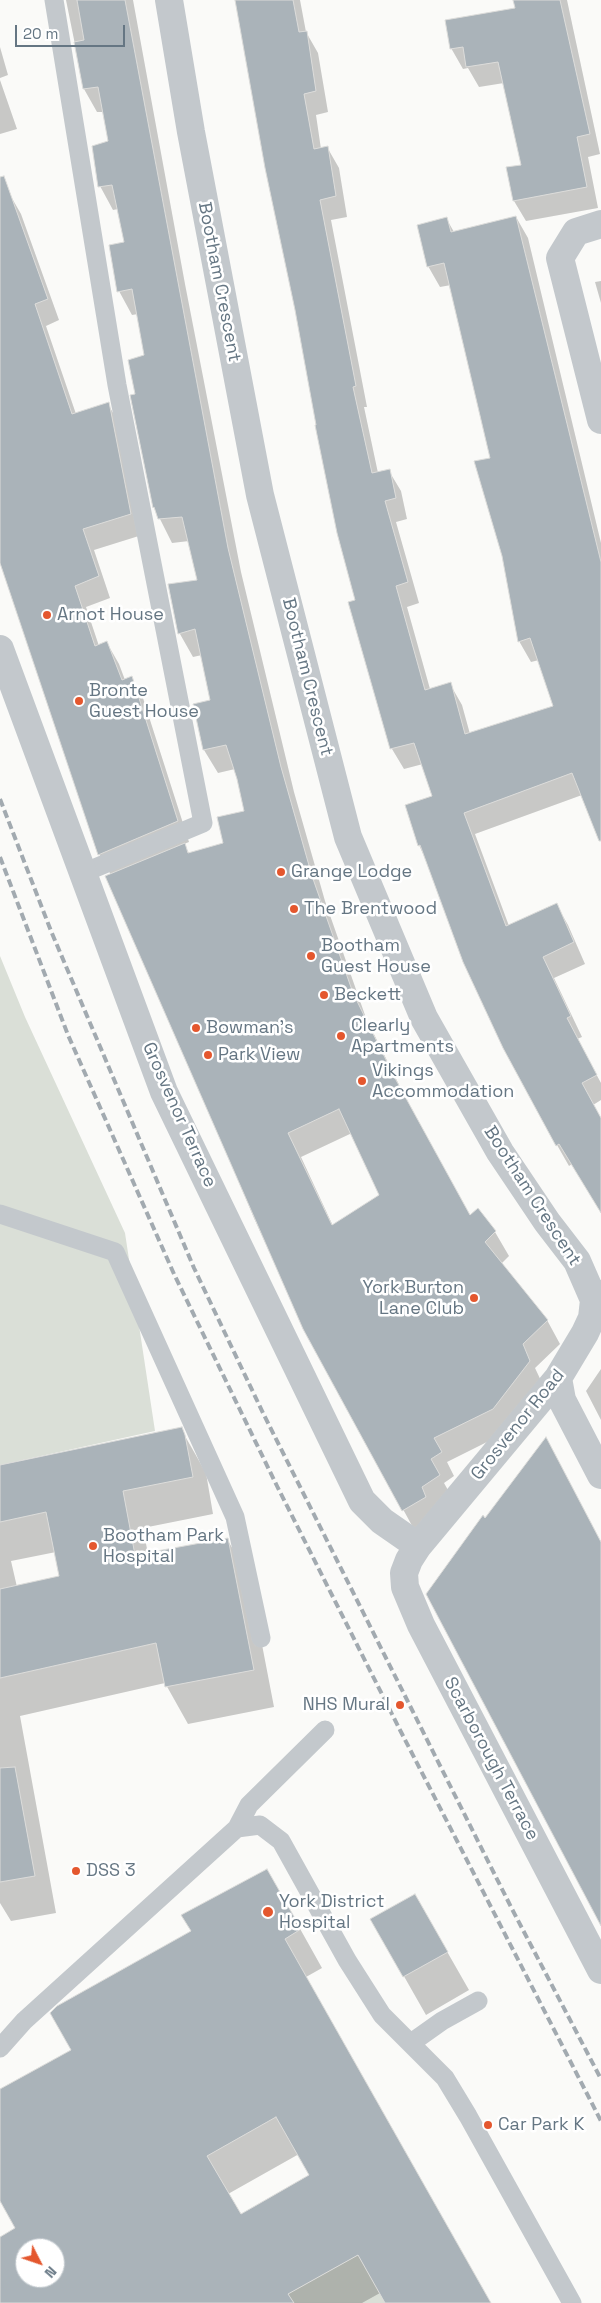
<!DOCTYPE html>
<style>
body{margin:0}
#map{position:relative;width:601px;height:2303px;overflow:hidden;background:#fafaf8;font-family:"Space Grotesk",sans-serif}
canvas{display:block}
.north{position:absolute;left:15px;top:2238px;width:50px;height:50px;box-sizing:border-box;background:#fff;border:1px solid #c1c8cd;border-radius:50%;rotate:131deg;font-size:14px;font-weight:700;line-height:20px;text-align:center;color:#657683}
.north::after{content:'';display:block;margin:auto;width:18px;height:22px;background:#e4572e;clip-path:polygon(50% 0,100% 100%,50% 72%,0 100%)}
.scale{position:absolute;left:15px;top:25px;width:110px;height:22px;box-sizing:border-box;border:2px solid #657683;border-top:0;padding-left:6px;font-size:15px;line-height:18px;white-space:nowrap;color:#657683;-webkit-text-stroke:4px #fff;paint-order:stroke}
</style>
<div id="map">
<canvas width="601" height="2303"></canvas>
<div class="north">N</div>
<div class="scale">20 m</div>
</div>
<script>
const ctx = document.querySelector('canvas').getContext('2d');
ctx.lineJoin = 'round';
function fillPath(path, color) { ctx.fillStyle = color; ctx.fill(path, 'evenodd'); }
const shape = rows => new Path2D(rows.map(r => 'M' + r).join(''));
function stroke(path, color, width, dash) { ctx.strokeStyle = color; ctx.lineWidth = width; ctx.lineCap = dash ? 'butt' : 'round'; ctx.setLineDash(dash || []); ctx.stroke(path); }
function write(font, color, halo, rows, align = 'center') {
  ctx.font = font + ' "Space Grotesk",sans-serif'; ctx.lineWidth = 5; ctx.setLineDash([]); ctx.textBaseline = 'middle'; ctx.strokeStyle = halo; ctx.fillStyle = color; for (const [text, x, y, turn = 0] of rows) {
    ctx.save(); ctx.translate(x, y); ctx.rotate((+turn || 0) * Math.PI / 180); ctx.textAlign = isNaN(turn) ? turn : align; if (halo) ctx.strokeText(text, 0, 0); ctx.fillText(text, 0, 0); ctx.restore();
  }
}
const green = shape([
 [0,956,25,1017,125,1233,155,1431,0,1465],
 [358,2255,385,2303,294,2303,288,2294]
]);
const shadow = shape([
 [66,0,133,0,185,284,241,572,294,792,325,901,366,1018,409,1105,470,1217,478,1210,495,1232,509,1256,501,1264,547,1320,560,1344,535,1368,543,1385,507,1432,447,1462,454,1476,444,1483,453,1499,416,1533,304,1328,254,1218,111,875,99,854,0,556,0,196,9,193,21,214,59,320,46,326,76,414,108,404,120,425,142,535,94,550,110,598,86,607,99,646,107,643,119,664,125,680,131,677,143,698,189,842,184,844,189,853,224,844,245,812,235,769,218,773,204,750,195,705,212,701,202,655,193,657,180,634,169,585,199,581,189,541,172,543,154,507,132,396,137,395,145,356,138,314,132,315,119,291,126,243,118,209,113,210,100,186,109,142,104,112,97,112,84,89],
 [352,1133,380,1196,333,1226,301,1157],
 [237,0,300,0,306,32,318,53,328,112,316,115,321,149,327,147,339,168,347,217,331,220,367,407,364,407,378,473,389,471,401,491,407,519,396,522,419,603,407,607,430,689,450,684,462,705,470,734,554,707,539,660,531,662,519,641,491,459,451,285,440,287,428,266,446,218,454,232,516,217,528,238,601,543,601,829,582,795,475,834,509,926,556,904,568,925,585,964,554,978,582,1037,577,1039,601,1083,601,1100,593,1105,601,1120,601,1212,572,1164,569,1166,557,1145,419,845,406,806,434,797,423,764,404,769,392,749,349,602,356,600],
 [514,0,567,0,600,154,588,157,598,208,526,221,514,201,508,168,522,166,504,83,479,87,468,68,463,69,451,48,516,9],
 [0,47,8,75,0,78],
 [0,80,17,129,0,134],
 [601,281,601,303,595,282],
 [601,1369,601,1420,586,1391],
 [181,1429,206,1473,213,1514,143,1528,148,1554,227,1539,249,1577,274,1707,188,1724,165,1683,20,1716,56,1913,11,1921,0,1903,0,1467],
 [56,1552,61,1577,17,1587,11,1561],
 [289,1909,322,1968,306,1977,490,2303,386,2303,380,2293,362,2303,0,2303,0,2238,17,2228,0,2198,0,2090,72,2050],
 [299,2154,311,2176,241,2216,228,2194],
 [25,2248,55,2248,55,2278,25,2278],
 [372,1920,437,1934,469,1990,426,2015]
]);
const building = shape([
 [77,0,125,0,228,548,281,767,312,876,353,993,396,1080,470,1215,478,1208,496,1231,485,1242,548,1320,523,1344,530,1361,493,1409,434,1438,442,1452,431,1459,440,1475,422,1487,426,1497,402,1511,303,1329,105,876,185,843,188,853,223,843,217,817,244,811,237,779,226,745,203,750,193,704,210,700,195,629,178,634,168,584,197,580,182,517,158,519,154,507,153,508,130,395,135,394,128,360,144,355,132,289,117,292,109,245,124,242,112,185,98,187,92,146,108,141,98,87,83,89,74,42,84,40,77,0],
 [339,1109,379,1195,332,1225,288,1133,339,1109],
 [235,0,293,0,299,32,307,31,316,91,304,94,314,149,328,146,336,196,320,200,356,386,353,387,372,473,390,469,396,498,385,501,408,582,396,586,425,690,451,682,465,734,553,706,530,638,518,642,502,556,474,461,490,458,444,263,427,267,417,225,447,217,451,232,516,216,601,562,601,841,599,841,572,773,464,813,506,926,557,903,574,942,543,957,571,1016,567,1018,597,1075,582,1083,601,1118,601,1213,559,1144,556,1146,503,1048,463,962,420,845,418,846,405,805,432,796,414,743,390,749,348,602,355,600,337,533,315,425,316,425,295,310,265,168,235,0],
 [513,0,560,0,590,134,577,137,587,187,513,201,506,167,521,165,498,62,466,67,463,47,450,49,445,20,515,8,513,0],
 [4,176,48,299,35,304,72,414,109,402,131,514,83,529,99,576,75,586,95,646,107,641,122,680,132,676,178,821,98,855,0,563,0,177,4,176],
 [182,1427,185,1435,193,1477,123,1491,135,1555,228,1538,254,1670,165,1687,156,1643,0,1678,0,1589,59,1576,46,1512,0,1522,0,1465,182,1427],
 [546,1437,601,1542,601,1926,426,1594,483,1515,485,1518,546,1437],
 [15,1767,35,1876,0,1882,0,1768,15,1767],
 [267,1869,301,1929,285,1939,491,2303,385,2303,358,2255,288,2294,294,2303,0,2303,0,2237,15,2228,0,2201,0,2089,71,2050,50,2013,57,2006,191,1931,181,1915,267,1869],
 [276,2117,309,2175,241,2214,207,2156,276,2117],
 [25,2248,55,2248,55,2278,25,2278,25,2248],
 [415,1894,448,1952,403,1977,370,1919,415,1894]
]);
const lane = shape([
 [54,0,117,385,203,823,83,873],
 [0,1214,115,1252,235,1517,261,1638],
 [237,1828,249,1805,325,1730],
 [411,2043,442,2021,478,2001],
 [0,2048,24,2021,237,1828,260,1825,281,1841,347,1960,382,2015,445,2078,468,2116,572,2303]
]);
const street = shape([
 [169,0,191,132,260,495,348,837,424,1018,500,1152,547,1222,577,1261,594,1300],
 [601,224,576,232,560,258,601,420],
 [0,649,164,1092,362,1501,382,1521,418,1546],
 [601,1294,594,1300,592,1318,585,1333,558,1378,418,1546,409,1560,404,1573,405,1587,421,1625,601,1970],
 [558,1378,562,1400,601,1475]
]);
const rail = shape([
 [0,799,51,931,194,1268,263,1413,512,1909,601,2079],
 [0,857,68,1035,174,1274,277,1486,400,1730,601,2121]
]);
const markers = [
 [47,615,5,"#e4572e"],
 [79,701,5,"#e4572e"],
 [281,872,5,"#e4572e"],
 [294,909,5,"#e4572e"],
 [311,956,5,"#e4572e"],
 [324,995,5,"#e4572e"],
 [196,1028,5,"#e4572e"],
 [341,1036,5,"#e4572e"],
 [208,1055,5,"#e4572e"],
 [362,1081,5,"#e4572e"],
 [474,1298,5,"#e4572e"],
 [93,1546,5,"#e4572e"],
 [400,1705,5,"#e4572e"],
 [76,1871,5,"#e4572e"],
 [268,1912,6,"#e4572e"],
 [488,2125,5,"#e4572e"]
];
const streetNames = [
 ["Bootham Crescent",219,282,79],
 ["Bootham Crescent",307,677,76],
 ["Grosvenor Terrace",179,1115,66],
 ["Bootham Crescent",532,1196,57],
 ["Grosvenor Road",518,1425,-51],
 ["Scarborough Terrace",491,1759,62]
];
const poiNames = [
 ["Arnot House",57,615],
 ["Bronte",89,691],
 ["Guest House",89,712],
 ["Grange Lodge",291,872],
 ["The Brentwood",304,909],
 ["Bootham",321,946],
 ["Guest House",321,967],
 ["Beckett",334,995],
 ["Clearly",351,1026],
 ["Apartments",351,1047],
 ["Bowman's",206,1028],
 ["Park View",218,1055],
 ["Vikings",372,1071],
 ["Accommodation",372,1092],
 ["York Burton",464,1288,"right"],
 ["Lane Club",464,1309,"right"],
 ["Bootham Park",103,1536],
 ["Hospital",103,1557],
 ["NHS Mural",390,1705,"right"],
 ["DSS 3",86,1871],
 ["York District",279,1902],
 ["Hospital",279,1923],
 ["Car Park K",498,2125]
];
fillPath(green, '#dadfd7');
fillPath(shadow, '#0003');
fillPath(building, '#aab3b9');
stroke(building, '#dcdcda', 1);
stroke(lane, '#c3c8cc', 19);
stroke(street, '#c3c8cc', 28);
stroke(rail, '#a2aab0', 4, [8, 4]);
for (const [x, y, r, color] of markers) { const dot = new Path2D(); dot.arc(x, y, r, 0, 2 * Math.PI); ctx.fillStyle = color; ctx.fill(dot); stroke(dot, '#fff', 2); }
write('18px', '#657683', '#fff', streetNames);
write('18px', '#657683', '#fff', poiNames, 'left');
</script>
